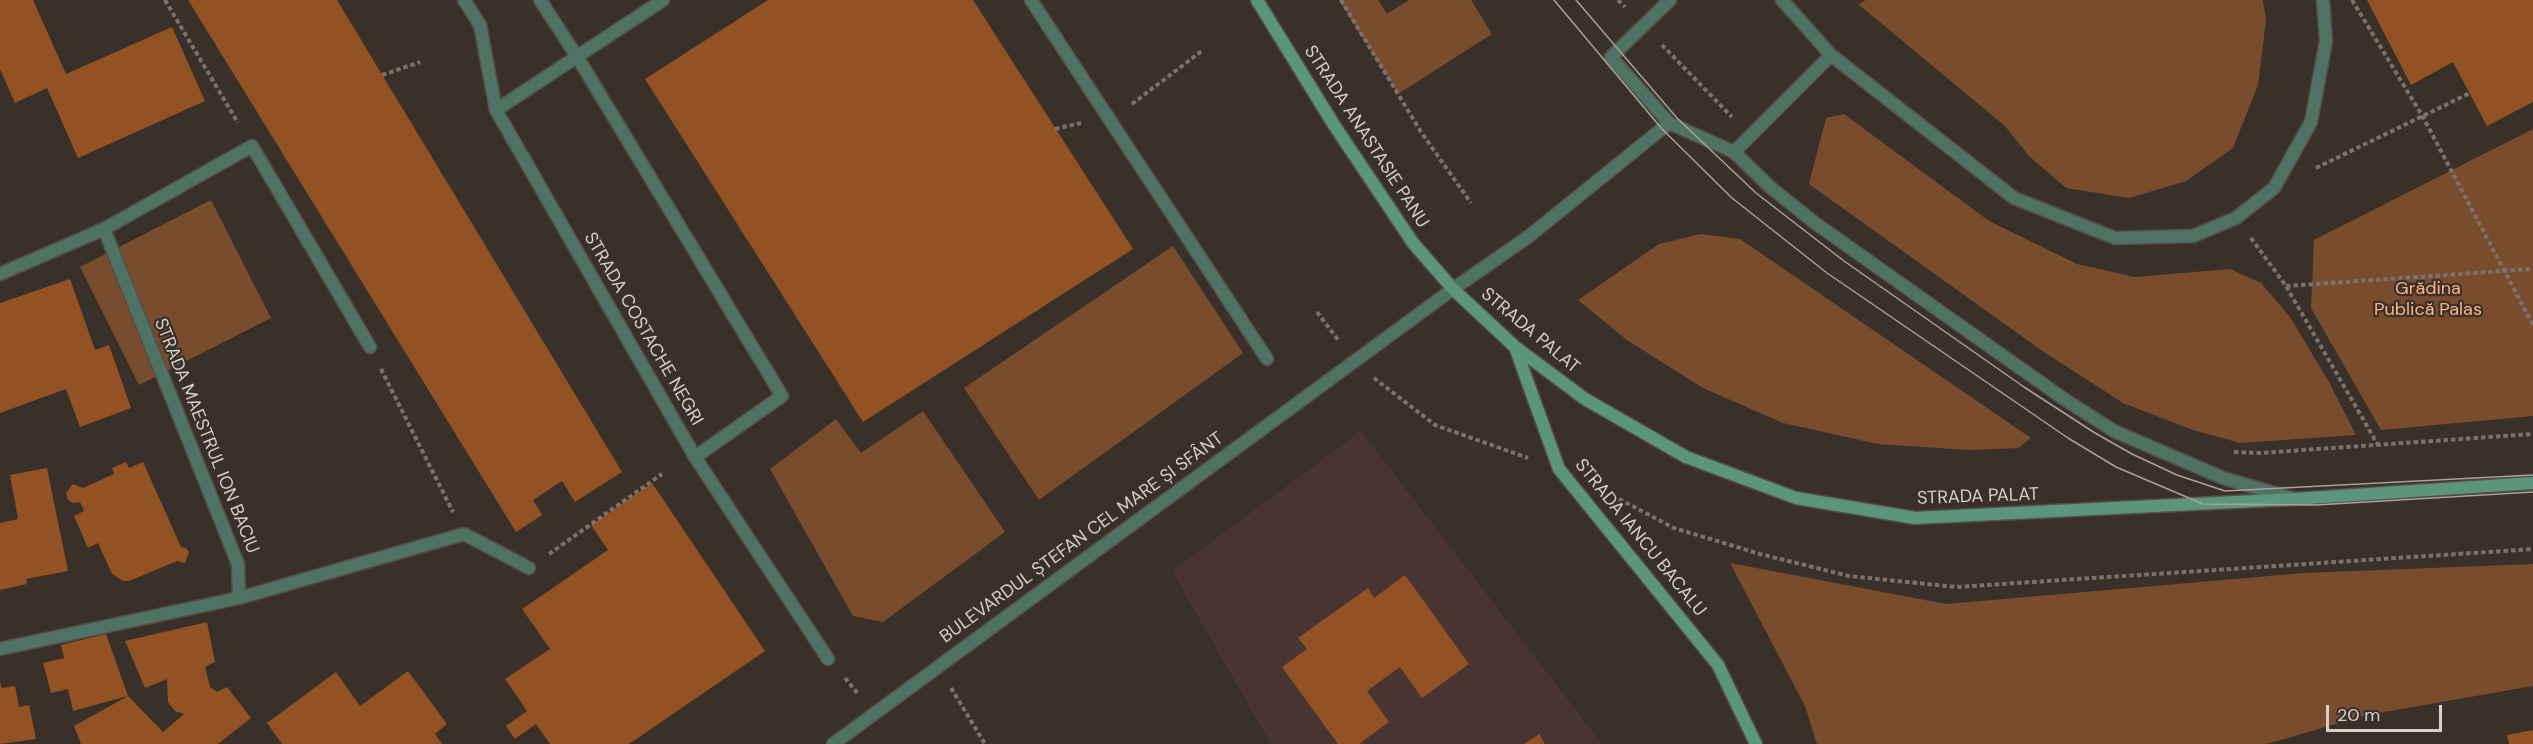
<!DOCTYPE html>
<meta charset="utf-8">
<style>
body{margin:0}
#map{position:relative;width:2533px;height:744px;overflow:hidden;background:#3a302a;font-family:"DM Sans",sans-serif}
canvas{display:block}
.scale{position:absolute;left:2326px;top:705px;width:116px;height:27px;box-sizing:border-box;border:3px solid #d6d0cc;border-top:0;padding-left:8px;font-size:18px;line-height:21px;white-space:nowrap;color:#d6d0cc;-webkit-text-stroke:4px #3a302a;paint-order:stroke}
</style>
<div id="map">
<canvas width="2533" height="744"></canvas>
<div class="scale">20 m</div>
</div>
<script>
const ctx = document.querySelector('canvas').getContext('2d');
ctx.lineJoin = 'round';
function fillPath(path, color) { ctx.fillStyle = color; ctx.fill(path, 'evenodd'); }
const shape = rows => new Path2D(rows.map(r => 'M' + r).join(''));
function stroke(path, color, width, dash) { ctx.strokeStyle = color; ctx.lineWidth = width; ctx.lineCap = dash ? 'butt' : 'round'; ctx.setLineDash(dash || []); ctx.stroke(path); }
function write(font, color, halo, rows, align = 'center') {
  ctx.font = font + ' "DM Sans",sans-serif'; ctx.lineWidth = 4.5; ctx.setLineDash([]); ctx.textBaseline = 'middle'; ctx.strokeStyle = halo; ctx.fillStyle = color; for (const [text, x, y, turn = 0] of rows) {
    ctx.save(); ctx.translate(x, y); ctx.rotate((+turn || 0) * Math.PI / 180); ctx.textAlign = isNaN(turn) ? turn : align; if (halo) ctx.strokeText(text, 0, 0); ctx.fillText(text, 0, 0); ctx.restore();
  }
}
const education = shape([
 [1361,431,1602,744,1271,744,1172,571]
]);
const green = shape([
 [1339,0,1378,0,1387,14,1409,0,1471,0,1492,34,1398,94],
 [1866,0,2263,0,2266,20,2258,85,2233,148,2186,181,2129,198,2066,188,2029,156,2005,126,1858,4],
 [1844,114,1989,221,2077,264,2135,277,2230,269,2261,283,2290,317,2329,382,2356,435,2240,443,2193,430,2123,403,2041,350,1809,184,1826,118],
 [2533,129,2533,416,2381,430,2311,308,2314,240],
 [211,200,271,318,139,385,80,267],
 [1701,234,1740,239,2031,438,2018,448,1969,450,1878,444,1783,423,1703,388,1627,340,1578,300,1659,244],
 [1173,246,1243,353,1039,500,964,388],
 [923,411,1005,532,883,622,853,616,770,469,836,419,861,453],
 [1730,563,1946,604,2304,573,2533,564,2533,686,2367,715,2267,744,1817,744,1805,706]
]);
const building = shape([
 [0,0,33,0,66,74,172,27,205,101,78,158,47,88,15,103,0,69],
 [188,0,337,0,622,472,575,502,562,481,533,500,542,515,516,532],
 [768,0,973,0,1133,249,863,422,645,79],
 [2367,0,2533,0,2533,102,2487,126,2453,62,2411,85],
 [70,279,95,350,109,345,131,408,80,427,66,389,0,413,0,303],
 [126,462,129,468,143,462,181,547,186,548,189,552,185,563,177,561,129,581,123,581,112,574,98,543,88,548,74,516,84,511,80,502,73,503,68,500,66,493,73,484,83,488,114,474,112,468],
 [47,468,68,571,26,579,27,584,0,590,0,523,18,519,10,475],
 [652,483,765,651,629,744,550,744,536,724,515,739,506,726,527,711,505,679,550,649,522,609,608,550,591,525],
 [1405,575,1469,664,1422,698,1400,667,1367,691,1389,722,1359,744,1338,744,1282,667,1307,649,1298,638,1368,588,1374,598],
 [207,622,215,662,205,667,210,687,217,692,227,687,251,718,218,744,81,744,74,726,128,696,163,732,184,714,175,711,168,702,167,679,145,688,125,641],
 [106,634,128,696,73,711,68,689,51,693,43,663,64,658,61,645],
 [408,671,447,724,435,734,442,744,282,744,267,723,336,672,360,706],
 [0,682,2,688,15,686,19,707,29,705,36,739,0,744],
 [2533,730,2533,744,2509,744,2507,735],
 [1539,734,1545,744,1524,744]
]);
const path = shape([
 [165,0,238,123],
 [1341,0,1421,132,1471,203],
 [1618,0,1625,7],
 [2352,0,2423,117,2533,325],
 [1662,45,1732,117],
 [382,75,420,62],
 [1132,104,1203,50],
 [1055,129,1081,123],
 [2316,168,2470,93],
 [2251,238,2286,286,2378,445],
 [2286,286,2533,269],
 [1317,312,1338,340],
 [381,369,453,512],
 [1374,378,1435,425,1528,458],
 [2234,452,2260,453,2533,434],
 [1619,499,1674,528,1760,554,1849,576,1957,587,2533,549],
 [549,554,662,474],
 [845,678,859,695],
 [951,688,985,744]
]);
const lane = shape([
 [540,0,578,58,782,396,695,457],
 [1031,0,1267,359],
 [1670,0,1611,57,1669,123,1734,152,1770,187,1815,223,2064,399,2114,431,2223,478,2291,498],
 [1782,0,1831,55,2014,198,2115,238,2193,236,2236,218,2274,188,2311,122,2326,41,2323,0],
 [496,110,663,0],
 [1734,152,1831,55],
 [104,229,252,146,370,347],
 [1453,289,1528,237,1669,123],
 [239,598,464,534,529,568]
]);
const street = shape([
 [464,0,480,25,496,110,695,457,828,659],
 [0,274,104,229,238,564,239,598,0,649],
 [833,744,1453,289]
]);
const secondary = shape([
 [1257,0,1334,125,1413,243,1453,289,1514,346,1585,399,1686,457,1796,498,1915,518,2294,499,2533,483],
 [1515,347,1559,469,1718,665,1756,744]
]);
const tram = shape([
 [1554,0,1662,129,1732,198,1827,273,2068,438,2116,467,2203,504,2316,505,2533,492],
 [1576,0,1677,118,1756,193,1844,261,2024,387,2095,433,2132,454,2177,475,2225,491,2533,475]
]);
const streetNames = [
 ["STRADA ANASTASIE PANU",1366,137,57],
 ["STRADA COSTACHE NEGRI",643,329,60],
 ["STRADA PALAT",1530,331,40],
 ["STRADA MAESTRUL ION BACIU",206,436,68],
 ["STRADA PALAT",1978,497,-2],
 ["BULEVARDUL ȘTEFAN CEL MARE ȘI SFÂNT",1082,538,-36],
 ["STRADA IANCU BACALU",1640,538,51]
];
const parkNames = [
 ["Grădina",2428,289],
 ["Publică Palas",2428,310]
];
fillPath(education, '#493434');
fillPath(green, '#794c2e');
fillPath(building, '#935223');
stroke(lane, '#564d47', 15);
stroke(street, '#564d47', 15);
stroke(secondary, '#564d47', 15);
stroke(path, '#7b726d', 4, [4.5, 3]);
stroke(lane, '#4e7263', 12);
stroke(street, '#4e7263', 12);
stroke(secondary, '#5b957d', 12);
stroke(tram, '#a9a29d', 1.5);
write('18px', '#d6d0cc', '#3a302a', streetNames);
write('18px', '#feb383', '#3a302a', parkNames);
</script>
